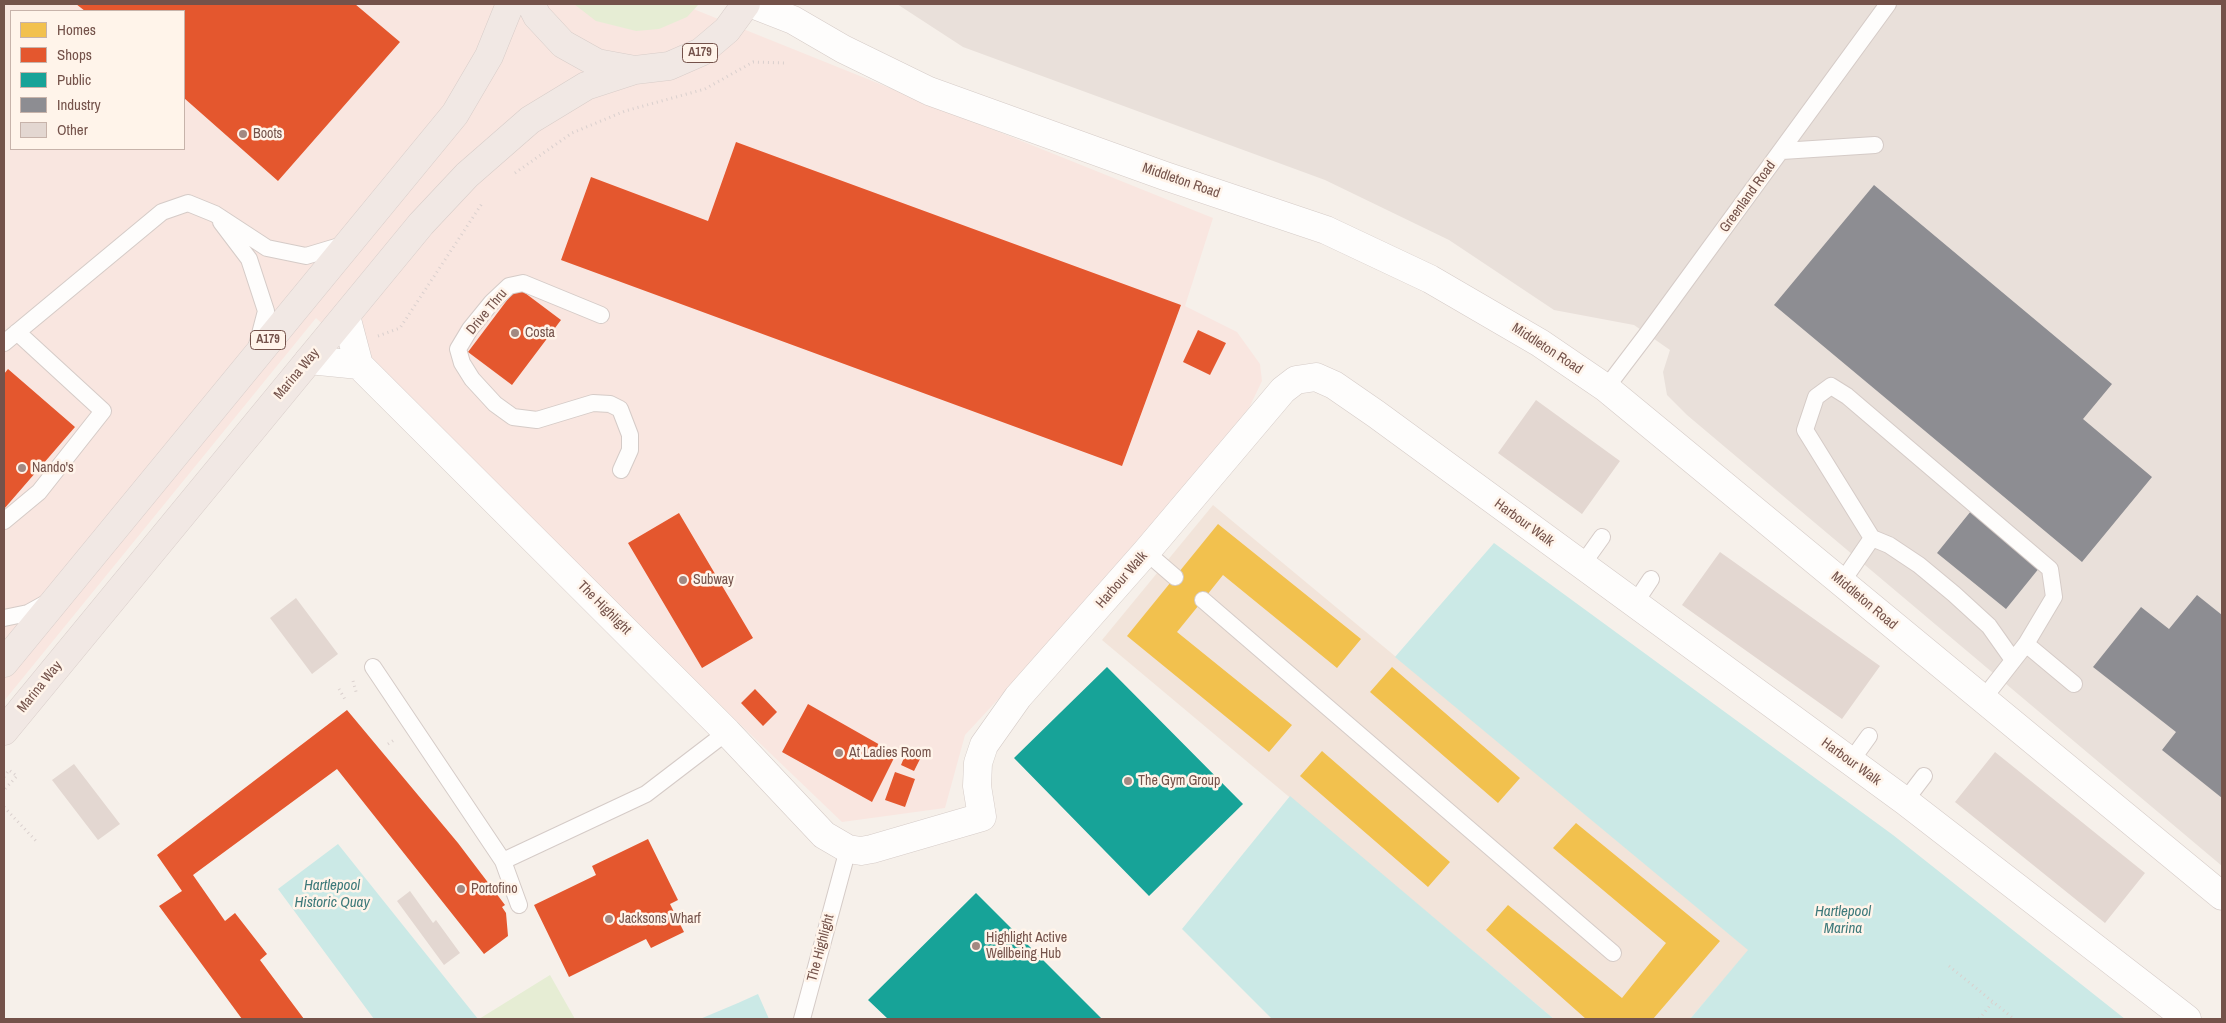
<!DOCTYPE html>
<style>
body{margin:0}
#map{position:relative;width:2226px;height:1023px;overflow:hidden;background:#f6f0ea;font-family:"Archivo Narrow",sans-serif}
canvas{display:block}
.frame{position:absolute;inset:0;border:5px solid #74524a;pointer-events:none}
.legend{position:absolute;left:10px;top:10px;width:175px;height:140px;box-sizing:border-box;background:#fff4ea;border:1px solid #c7b3aa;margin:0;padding:6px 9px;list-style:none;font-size:15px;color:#74524a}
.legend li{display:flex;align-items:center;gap:10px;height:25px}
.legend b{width:25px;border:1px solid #c7b3aa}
</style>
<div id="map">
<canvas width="2226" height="1023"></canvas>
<div class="frame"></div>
<ul class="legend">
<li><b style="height:14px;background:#f2c14e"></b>Homes</li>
<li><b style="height:14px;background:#e4572e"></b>Shops</li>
<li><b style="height:14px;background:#17a398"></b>Public</li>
<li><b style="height:14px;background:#8d8d92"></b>Industry</li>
<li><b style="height:14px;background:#e3d7d1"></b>Other</li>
</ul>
</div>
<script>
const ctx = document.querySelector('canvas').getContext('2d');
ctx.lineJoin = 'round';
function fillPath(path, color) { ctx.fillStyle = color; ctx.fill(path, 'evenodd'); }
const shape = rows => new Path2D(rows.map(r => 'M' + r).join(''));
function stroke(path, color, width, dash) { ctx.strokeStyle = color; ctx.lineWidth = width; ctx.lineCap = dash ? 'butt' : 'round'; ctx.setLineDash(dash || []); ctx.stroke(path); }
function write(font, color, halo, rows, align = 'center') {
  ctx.font = font + ' "Archivo Narrow",sans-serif'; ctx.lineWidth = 5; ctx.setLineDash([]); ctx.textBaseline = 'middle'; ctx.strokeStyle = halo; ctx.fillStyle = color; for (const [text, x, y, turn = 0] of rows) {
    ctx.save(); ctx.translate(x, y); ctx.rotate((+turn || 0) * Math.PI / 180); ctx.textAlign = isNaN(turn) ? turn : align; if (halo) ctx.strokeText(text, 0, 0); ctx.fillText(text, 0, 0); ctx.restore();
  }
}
const residential = shape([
 [1213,505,1749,950,1690,1019,1554,1019,1102,640]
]);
const commercial = shape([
 [4,4,681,4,1213,218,1185,306,1237,332,1260,364,1262,381,1249,408,1092,598,965,735,945,808,842,822,316,318,4,701],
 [11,11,184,11,184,149,11,149]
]);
const industrial = shape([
 [897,4,2222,4,2222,866,1687,415,1667,395,1663,372,1670,350,1634,325,1554,310,1449,240,1325,180,963,47]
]);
const green = shape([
 [574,4,699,4,687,17,659,29,636,31,596,21],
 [550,975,575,1019,479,1019]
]);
const water = shape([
 [1494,543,1893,835,2125,1019,1690,1019,1748,950,1395,657],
 [1290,796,1554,1019,1272,1019,1182,929],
 [338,844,478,1019,374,1019,278,889],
 [758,994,769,1019,700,1019,738,1003]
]);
const homes = shape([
 [1218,524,1361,639,1337,668,1223,575,1203,600,1177,632,1292,725,1269,752,1127,636],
 [1392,667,1520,778,1498,803,1370,692],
 [1322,751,1450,862,1428,887,1300,776],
 [1576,823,1720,941,1653,1019,1586,1019,1486,930,1508,905,1622,998,1666,943,1553,848]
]);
const shops = shape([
 [76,4,355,4,400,42,278,181,184,98,184,11,85,11],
 [736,142,1181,305,1122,466,561,260,591,177,708,221],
 [517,287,561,320,512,385,468,352],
 [1198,330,1226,343,1210,375,1183,362],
 [8,369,75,427,4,509,4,374],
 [679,513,753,638,702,668,628,543],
 [755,689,777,712,763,726,741,703],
 [808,704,896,754,872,802,782,752],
 [347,710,458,843,505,905,502,907,506,913,508,936,484,954,337,769,193,875,225,921,235,913,267,954,260,960,304,1019,242,1019,159,906,182,891,157,855],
 [906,753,920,759,914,771,901,765],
 [895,772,915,779,905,807,885,800],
 [648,839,678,900,670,904,684,932,651,948,646,939,569,977,534,905,596,875,592,866]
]);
const public = shape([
 [1107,667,1243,804,1149,896,1014,758],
 [976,893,1102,1019,888,1019,868,1000]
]);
const industry = shape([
 [1874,185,2112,384,2083,419,2152,477,2082,562,1774,305],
 [1971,511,2040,567,2006,609,1937,553],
 [2197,595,2222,615,2222,798,2162,750,2176,732,2093,667,2141,607,2169,629]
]);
const building = shape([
 [1536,400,1620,461,1582,514,1498,453],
 [1720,552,1880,666,1842,719,1682,605],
 [296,598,338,654,312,674,270,618],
 [1995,752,2145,873,2105,923,1955,802],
 [74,764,120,824,98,840,52,780],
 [410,891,433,923,436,920,460,953,444,965,397,901]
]);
const path = shape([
 [515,173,572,133,625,111,705,89,753,62,786,63],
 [378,336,400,328,483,202],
 [353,681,357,695],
 [339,689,346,701],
 [388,744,394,740],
 [4,777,9,770,17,776,4,790],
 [4,807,37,842],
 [1949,966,2014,1019],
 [1979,1019,1992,1003]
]);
const service = shape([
 [1782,151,1875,145],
 [221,222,249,259,266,311,256,349],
 [601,315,523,283,509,286,492,302,470,329,458,349,462,363,472,379,495,404,513,417,537,420,593,403,610,404,620,409,630,435,630,450,621,470],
 [4,343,162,212,188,203,215,214,267,248,306,256,346,244],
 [1606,388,1647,334,1888,4],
 [4,521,39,492,103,411,17,332],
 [1872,538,1889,545,1919,565,1954,594,1989,626,2013,660],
 [1146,552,1175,577],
 [1582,565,1602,537],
 [1842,582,1872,538,1805,430,1816,397,1831,386,1847,396,2050,569,2054,597,2026,644,1983,699],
 [1203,600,1613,953],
 [1635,603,1651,579],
 [4,618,28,613,46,603],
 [2026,644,2074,684],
 [373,667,503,861,646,794,727,732],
 [1851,761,1869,736],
 [1905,801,1924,776],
 [503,861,519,905],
 [802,1019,848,849]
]);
const minor = shape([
 [752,4,793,20,843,49,929,91,1165,176,1326,230,1430,279,1540,343,1606,388,2222,896],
 [346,316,359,365,727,732,824,835,848,849,861,851,872,849,982,817,977,786,978,763,984,745,1018,697,1146,552,1283,390,1296,380,1316,377,1334,385,1376,414,1905,801,2187,1019],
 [309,360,359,365]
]);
const trunk = shape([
 [531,4,537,16,563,44,597,63,635,70,669,66,701,52,727,30,746,4],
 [4,663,455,114,489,56,510,4],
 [4,731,421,224,467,175,530,120,586,86,635,70]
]);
const markers = [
 [243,134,5,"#a28982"],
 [515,333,5,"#a28982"],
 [22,468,5,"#a28982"],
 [683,580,5,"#a28982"],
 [839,753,5,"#a28982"],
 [1128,781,5,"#a28982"],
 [461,889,5,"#a28982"],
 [609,919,5,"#a28982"],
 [976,946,5,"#a28982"]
];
const shields = [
 [700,53,35],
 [268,340,35]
];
const shieldNames = [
 ["A179",700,53],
 ["A179",268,340]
];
const poiNames = [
 ["Boots",253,134],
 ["Costa",525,333],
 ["Nando's",32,468],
 ["Subway",693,580],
 ["At Ladies Room",849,753],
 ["The Gym Group",1138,781],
 ["Portofino",471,889],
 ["Jacksons Wharf",619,919],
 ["Highlight Active",986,938],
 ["Wellbeing Hub",986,954]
];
const streetNames = [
 ["Middleton Road",1181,181,19],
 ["Greenland Road",1748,197,-54],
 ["Drive Thru",487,312,-50],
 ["Middleton Road",1547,349,33],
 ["Marina Way",297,374,-50],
 ["Harbour Walk",1524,523,36],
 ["Harbour Walk",1122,580,-49],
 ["Middleton Road",1864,601,40],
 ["The Highlight",604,608,45],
 ["Marina Way",40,687,-51],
 ["Harbour Walk",1851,762,36],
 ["The Highlight",821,948,-75]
];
const waterNames = [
 ["Hartlepool",332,886],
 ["Historic Quay",332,903],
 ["Hartlepool",1843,912],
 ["Marina",1843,929]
];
fillPath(residential, '#f2e4da');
fillPath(commercial, '#f9e6e0');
fillPath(industrial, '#e9e0da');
fillPath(green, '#e6edd4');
fillPath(water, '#cbe9e6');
fillPath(homes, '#f2c14e');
fillPath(shops, '#e4572e');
fillPath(public, '#17a398');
fillPath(industry, '#8d8d92');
fillPath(building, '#e3d7d1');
stroke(service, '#d5cbc7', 18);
stroke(minor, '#d5cbc7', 29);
stroke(trunk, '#d8cdc9', 29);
stroke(path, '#dad0ce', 3, [1, 4]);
stroke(service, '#fefdfc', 16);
stroke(minor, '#fefdfc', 28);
stroke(trunk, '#f1e8e4', 28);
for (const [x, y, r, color] of markers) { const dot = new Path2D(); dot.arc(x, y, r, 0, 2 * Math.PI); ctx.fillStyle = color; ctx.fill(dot); stroke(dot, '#fff4ea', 2); }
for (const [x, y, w] of shields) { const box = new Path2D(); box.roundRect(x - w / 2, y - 9.5, w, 19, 4); ctx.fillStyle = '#fff4ea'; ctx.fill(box); stroke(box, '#74524a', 1); }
write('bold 12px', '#74524a', null, shieldNames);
write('14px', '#74524a', '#fff4ea', poiNames, 'left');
write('14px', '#74524a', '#fff4ea', streetNames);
write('italic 15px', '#3d797a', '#fff4ea', waterNames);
</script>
